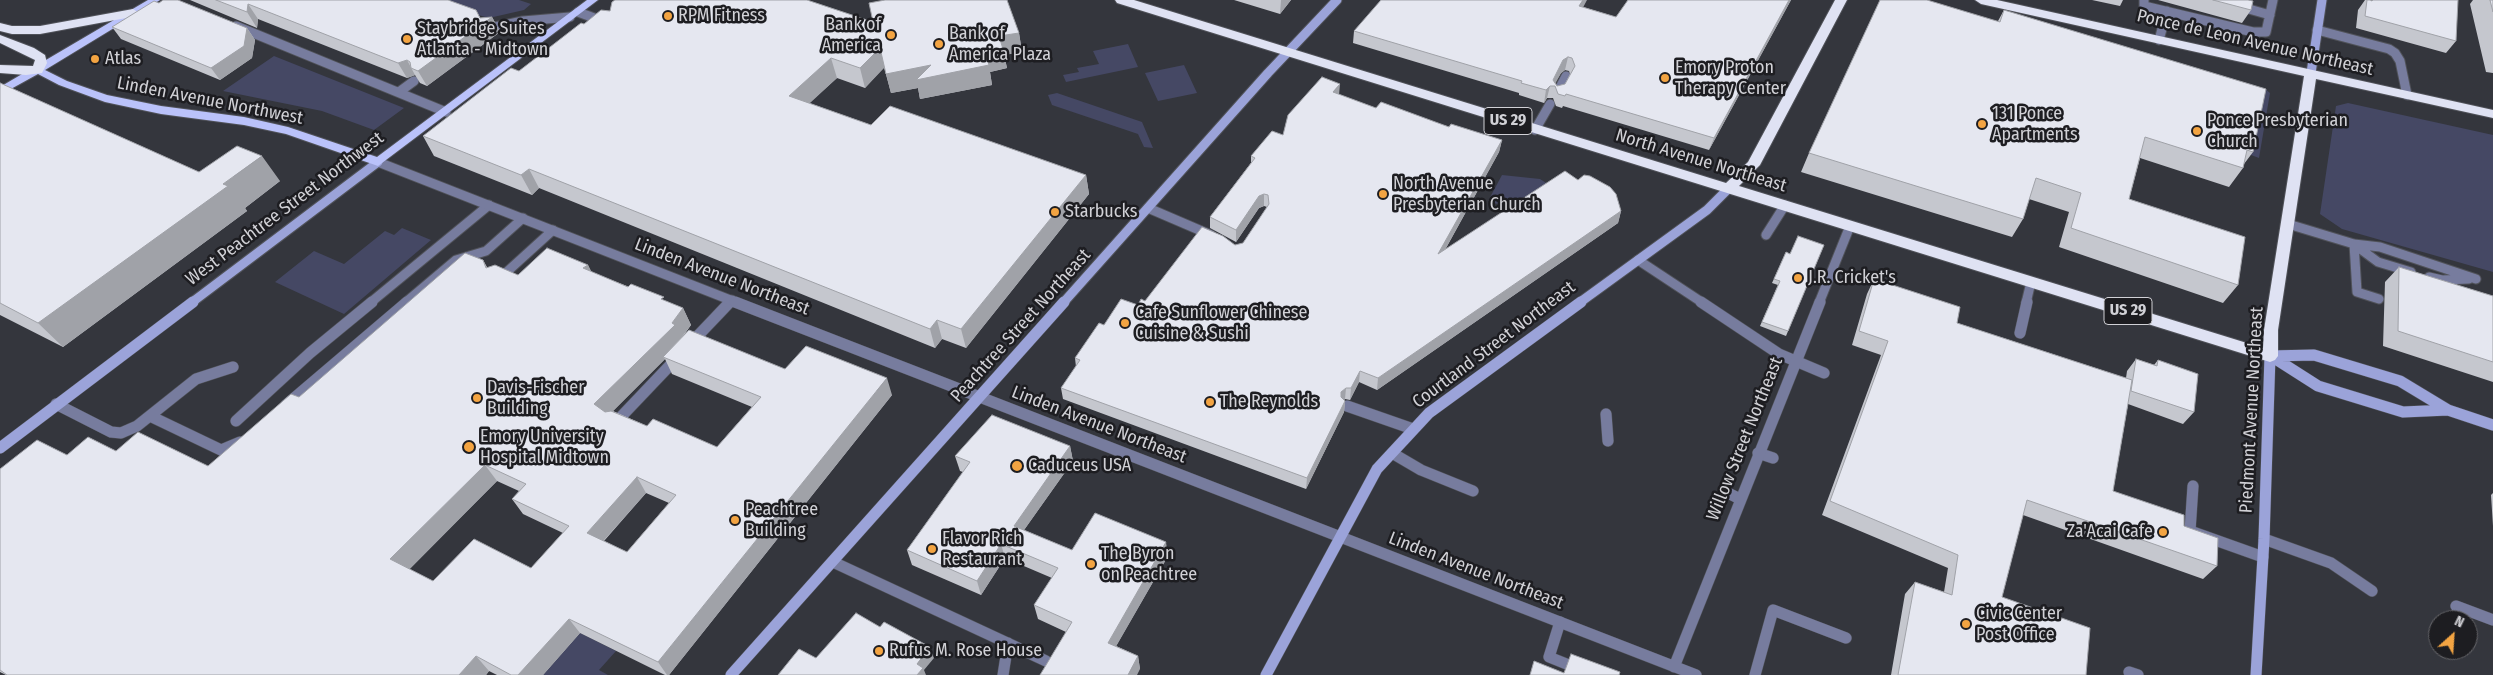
<!DOCTYPE html>
<style>
body{margin:0}
#map{position:relative;width:2493px;height:675px;overflow:hidden;background:#34363d;font-family:"Fira Sans Condensed",sans-serif}
canvas{display:block}
.north{position:absolute;left:2428px;top:610px;width:50px;height:50px;box-sizing:border-box;background:#1d1d21;border:1px solid #656569;border-radius:50%;rotate:26deg;font-size:14px;font-weight:700;line-height:20px;text-align:center;color:#d1d1d6}
.north::after{content:'';display:block;margin:auto;width:18px;height:22px;background:#f3a442;clip-path:polygon(50% 0,100% 100%,50% 72%,0 100%)}
</style>
<div id="map">
<canvas width="2493" height="675"></canvas>
<div class="north">N</div>
</div>
<script>
const ctx = document.querySelector('canvas').getContext('2d');
ctx.lineJoin = 'round';
function fillPath(path, color) { ctx.fillStyle = color; ctx.fill(path, 'evenodd'); }
const shape = rows => new Path2D(rows.map(r => 'M' + r).join(''));
function stroke(path, color, width, dash) { ctx.strokeStyle = color; ctx.lineWidth = width; ctx.lineCap = dash ? 'butt' : 'round'; ctx.setLineDash(dash || []); ctx.stroke(path); }
function write(font, color, halo, rows, align = 'center') {
  ctx.font = font + ' "Fira Sans Condensed",sans-serif'; ctx.lineWidth = 5; ctx.setLineDash([]); ctx.textBaseline = 'middle'; ctx.strokeStyle = halo; ctx.fillStyle = color; for (const [text, x, y, turn = 0] of rows) {
    ctx.save(); ctx.translate(x, y); ctx.rotate((+turn || 0) * Math.PI / 180); ctx.textAlign = isNaN(turn) ? turn : align; if (halo) ctx.strokeText(text, 0, 0); ctx.fillText(text, 0, 0); ctx.restore();
  }
}
const green = shape([
 [424,0,519,0,531,4,524,10,489,18],
 [1128,44,1138,67,1066,82,1063,75,1079,72,1077,68,1099,64,1093,51],
 [274,56,404,108,374,130,322,111,223,91],
 [1184,65,1197,93,1158,101,1145,73],
 [2264,88,2270,93,2259,158,2243,152],
 [1057,93,1142,122,1153,148,1144,147,1138,134,1052,105,1048,95],
 [2348,103,2493,135,2493,272,2342,229,2320,214,2336,106],
 [1502,175,1540,179,1554,188,1519,211,1488,201],
 [402,228,431,240,344,314,275,282,314,251,344,264,385,231,394,235],
 [580,633,616,651,599,670,608,675,543,675]
]);
const laneFar1 = shape([
 [2144,0,2144,6,2253,32,2266,32,2273,0],
 [2217,0,2270,15],
 [578,12,605,22],
 [490,28,523,21,570,17],
 [2317,30,2389,49,2395,53,2400,61,2407,95],
 [2159,40,2167,11],
 [399,92,414,81],
 [1557,93,1566,76],
 [1535,130,1550,104],
 [1148,208,1211,235],
 [2288,224,2354,244,2380,247,2476,279],
 [1766,235,1785,205],
 [2354,244,2357,292,2379,299],
 [2355,245,2378,262,2411,272],
 [1638,260,1703,303],
 [2429,277,2442,280,2469,279],
 [499,279,553,230],
 [370,303,489,205],
 [405,303,456,260,486,251,523,218],
 [729,303,732,300],
 [2026,303,2031,282]
]);
const lane = shape([
 [1701,302,1779,354,1824,373],
 [2020,333,2027,302],
 [690,344,730,302],
 [56,404,111,432,121,433,137,426,196,379,233,367],
 [286,405,407,302],
 [1347,406,1413,429],
 [1606,414,1608,441],
 [150,416,221,450,240,442],
 [236,421,310,353,372,302],
 [617,421,676,359],
 [1392,453,1421,470,1473,491],
 [1758,453,1773,458],
 [2193,486,2190,531,2263,557],
 [1730,494,1740,499],
 [2264,539,2331,563,2372,591],
 [833,562,1046,661],
 [2456,606,2493,620],
 [1560,622,1549,657,1594,675],
 [2129,672,2138,675],
 [1003,675,1008,643],
 [1755,675,1773,610,1846,638]
]);
const streetFar1 = shape([
 [236,26,446,112],
 [378,162,738,303],
 [1819,303,1850,226]
]);
const street = shape([
 [735,302,1696,675],
 [1674,667,1820,302]
]);
const secondaryFar1 = shape([
 [2311,73,2322,0],
 [191,303,378,162],
 [1063,303,1268,73,1337,0],
 [1579,303,1707,210,1729,188]
]);
const secondary = shape([
 [2270,356,2314,355,2400,381,2448,410,2493,425],
 [2271,356,2318,386,2403,412,2448,410],
 [0,448,193,302],
 [731,675,1064,302],
 [1266,675,1377,469,1429,413,1581,302],
 [2256,675,2264,539,2270,356]
]);
const primary = shape([
 [148,0,160,0,45,70,67,81,107,95,161,106,244,117,288,127,377,157,587,0,598,0,378,166,286,134,244,125,161,114,105,102,59,85,38,74,0,95,0,87,148,0]
]);
const highway = shape([
 [1115,0,1134,0,1726,183,1748,162,1835,0,1847,0,1760,165,1739,186,2263,348,2264,330,2304,76,1981,4,1975,0,1997,0,2493,110,2493,118,2316,79,2278,330,2278,356,2275,360,2270,362,1117,3,1115,0],
 [133,9,139,13,137,16,40,34,12,34,0,31,0,23,12,26,40,26,133,9],
 [0,35,34,48,45,55,47,63,42,73,26,75,0,73,0,65,33,66,35,60,0,43,0,35]
]);
const wall = shape([
 [190,0,448,0,480,18,492,17,500,32,427,86,420,83,415,75,407,78,258,19,257,28],
 [1234,0,1291,0,1280,14],
 [1791,0,1709,150,1563,106,1562,108,1556,106,1553,98,1547,98,1544,103,1519,95,1519,93,1353,43,1354,31,1583,7,1616,17],
 [1565,70,1569,71,1570,74,1565,84,1557,86,1555,83,1561,73],
 [2092,0,2123,0,2120,6],
 [2158,0,2248,0,2251,10,2242,23],
 [2365,0,2370,0,2456,41,2446,53,2356,28,2358,10],
 [2473,0,2493,0,2493,73,2486,72,2470,4],
 [159,3,247,28,255,40,252,58,220,80,121,39,112,27],
 [2004,10,2253,152,2244,164,2243,168,2229,187,2140,158,2129,199,2238,285,2223,303,2059,247,2069,212,2029,199,2023,219,2012,237,1801,172,1809,153,1998,21],
 [873,22,1019,33,1022,52,1004,55,1007,68,990,72,992,85,920,99,918,88,891,93,884,67,865,88,837,78,809,103,871,125,1086,175,1089,194,966,348,942,339,935,348,539,188,532,195,434,156,423,136,519,71,584,24],
 [0,83,199,172,280,181,245,208,247,211,63,347,0,315],
 [1340,95,1376,108,1502,140,1499,152,1445,250,1621,211,1618,223,1377,390,1359,382,1350,400,1345,399,1344,400,1345,401,1344,412,1306,489,1063,399,1061,388,1076,367,1075,358,1104,325,1145,301,1235,245,1243,243,1267,207,1264,206,1259,208,1236,242,1210,228,1210,217,1251,163,1251,156,1283,135],
 [1824,245,1786,336,1760,326,1778,285,1772,283,1786,252,1790,254],
 [483,260,487,267,518,275,588,265,591,272,683,308,691,325,682,338,785,369,892,395,669,675,665,675,580,633,543,675,497,675,489,671,486,675,6,675,0,672,0,469,67,455,116,451,208,466],
 [665,359,672,374,752,407,717,447,647,426,613,411],
 [497,481,519,491,512,499,523,514,563,533,531,568,433,581,409,569],
 [646,493,669,503,627,552,604,541],
 [2399,267,2493,296,2493,382,2383,346,2385,282],
 [1874,279,1957,323,2126,378,2127,371,2136,359,2154,365,2158,360,2194,412,2183,424,2128,404,2113,491,2184,526,2217,566,2203,579,2023,515,2002,597,2086,675,1891,675,1905,594,1915,582,1944,592,1948,568,1822,515,1881,355,1852,345,1867,294],
 [1070,446,1073,461,1024,530,1072,550,1168,556,1116,646,1138,656,1140,669,1066,632,1038,619,1034,605,1052,578,1005,558,981,595,912,565,907,550,963,472,960,471,955,456],
 [2493,493,2493,526,2491,495]
]);
const shadedWall = shape([
 [1281,0,1291,0,1280,14],
 [1583,0,1587,0,1577,19,1579,6],
 [1789,0,1791,0,1709,150,1714,138],
 [248,4,258,19,257,28,247,12],
 [476,10,483,23,492,17,500,32,427,86,418,71],
 [247,28,255,40,252,58,220,80,211,68],
 [1019,33,1022,52,1004,55,1007,68,990,72,992,85,920,99,918,88,891,93,886,74,985,53,999,36],
 [880,48,885,67,865,88,860,68],
 [1568,57,1565,70,1561,73,1554,86,1553,80,1563,60],
 [831,58,837,78,796,116,789,96],
 [407,60,415,75,407,78,398,63],
 [1340,84,1339,95,1333,92],
 [1550,86,1547,98,1544,103,1546,90],
 [1502,140,1499,152,1436,266,1438,254],
 [262,156,280,181,245,208,247,211,63,347,38,323,223,184],
 [529,169,539,188,532,195,521,175],
 [1086,175,1089,194,966,348,961,329],
 [1264,194,1264,206,1259,208,1236,242,1236,230,1259,196],
 [1621,211,1618,223,1377,390,1378,378],
 [588,265,597,282,583,268],
 [683,308,691,325,681,338,663,357,665,359,604,420,594,404,672,323],
 [937,320,942,339,935,348,930,329],
 [1360,371,1359,382,1350,400,1351,388],
 [887,378,892,395,669,675,667,675,658,662],
 [1346,388,1345,399,1340,403,1341,392],
 [1345,401,1344,412,1306,489,1307,478],
 [1070,446,1073,461,1017,540,1014,526],
 [485,465,497,481,404,575,390,559],
 [637,477,646,493,597,548,587,533],
 [1166,542,1168,556,1110,657,1108,643],
 [1001,544,1005,558,981,595,977,581],
 [569,619,580,633,543,675,518,675],
 [930,647,934,658,924,670,926,675,917,675,917,664],
 [476,656,489,671,486,675,459,675],
 [1138,656,1140,669,1137,675,1128,675]
]);
const building = shape([
 [163,0,178,0,247,28,244,46,211,68,112,27,154,1,159,3,163,0],
 [216,0,448,0,476,10,480,18,492,17,418,71,411,68,410,62,407,60,398,63,248,4,247,12,216,0],
 [615,0,807,0,873,22,869,3,885,0,1007,0,1019,33,999,36,1003,49,985,53,989,65,916,80,931,65,886,74,880,48,860,68,831,58,789,96,871,125,890,106,1086,175,961,329,937,320,930,329,529,169,521,175,423,136,511,68,519,71,581,23,584,24,601,10,610,11,612,2,615,0],
 [1381,0,1583,0,1579,6,1616,17,1628,0,1789,0,1714,138,1566,94,1565,96,1558,94,1555,86,1550,86,1546,90,1521,83,1522,81,1354,31,1381,0],
 [1568,57,1572,58,1575,66,1565,84,1557,86,1553,80,1563,60,1568,57],
 [1880,0,1927,0,2000,22,2004,10,2266,89,2253,152,2247,150,2243,168,2145,137,2129,199,2245,237,2238,285,2071,228,2081,193,2036,178,2023,219,1809,153,1880,0],
 [2213,0,2248,0,2253,1,2251,10,2213,0],
 [2367,0,2370,0,2372,1,2373,0,2458,0,2456,41,2365,16,2367,0],
 [2490,0,2493,0,2493,12,2490,0],
 [1322,77,1340,84,1333,92,1376,108,1381,102,1449,127,1451,124,1502,140,1438,254,1565,171,1578,180,1584,175,1590,176,1610,187,1616,194,1621,211,1378,378,1360,371,1351,388,1346,388,1341,392,1341,397,1345,401,1307,478,1061,388,1080,360,1075,358,1099,323,1104,325,1121,299,1138,305,1141,299,1145,301,1202,227,1223,236,1235,245,1243,243,1269,204,1268,195,1264,194,1259,196,1236,230,1210,217,1255,158,1251,156,1272,131,1283,135,1288,115,1322,77],
 [0,83,199,172,237,146,262,156,223,184,228,186,38,323,0,303,0,83],
 [1798,236,1824,245,1788,331,1762,322,1780,281,1774,279,1786,252,1790,254,1798,236],
 [547,248,588,265,583,268,628,287,631,284,664,297,661,299,683,308,672,323,675,325,594,404,605,412,611,411,647,426,653,419,717,447,761,397,663,357,689,330,785,369,806,346,887,378,658,662,569,619,518,675,511,675,476,656,459,675,7,675,0,670,0,469,37,440,67,455,88,437,116,451,138,432,208,466,291,394,299,397,465,253,483,260,486,268,495,265,518,275,547,248],
 [485,465,526,484,512,499,569,526,531,568,474,539,433,581,390,559,485,465],
 [637,477,676,495,627,552,587,533,637,477],
 [2399,267,2493,296,2493,362,2398,331,2399,267],
 [1874,279,1960,307,1957,323,2132,380,2113,491,2184,515,2184,526,2218,538,2217,566,2027,500,2002,597,2090,628,2086,675,1898,675,1915,582,1952,595,1958,555,1830,501,1888,341,1859,331,1874,279],
 [2136,359,2157,366,2158,360,2198,374,2194,412,2131,391,2136,359],
 [992,415,1070,446,1014,526,1072,550,1095,513,1166,542,1108,643,1138,656,1128,675,1040,675,1072,622,1034,605,1058,568,1001,544,977,581,907,550,970,462,955,456,992,415],
 [856,613,880,627,884,622,930,647,917,664,923,668,917,675,778,675,799,649,816,658,856,613],
 [1571,654,1620,672,1619,675,1530,675,1534,661,1564,673,1571,654]
]);
const markers = [
 [668,16,5,"#f3a442"],
 [891,35,5,"#f3a442"],
 [407,39,5,"#f3a442"],
 [939,44,5,"#f3a442"],
 [95,59,5,"#f3a442"],
 [1665,78,5,"#f3a442"],
 [1982,124,5,"#f3a442"],
 [2197,131,5,"#f3a442"],
 [1383,194,5,"#f3a442"],
 [1055,212,5,"#f3a442"],
 [1798,278,5,"#f3a442"],
 [1125,323,5,"#f3a442"],
 [477,398,5,"#f3a442"],
 [1210,402,5,"#f3a442"],
 [469,447,6,"#f3a442"],
 [1017,466,6,"#f3a442"],
 [735,520,5,"#f3a442"],
 [2163,532,5,"#f3a442"],
 [932,549,5,"#f3a442"],
 [1091,564,5,"#f3a442"],
 [1966,624,5,"#f3a442"],
 [879,651,5,"#f3a442"]
];
const shields = [
 [1508,121,48],
 [2128,311,48]
];
const shieldNames = [
 ["US 29",1508,121],
 ["US 29",2128,311]
];
const poiNames = [
 ["RPM Fitness",678,16],
 ["Bank of",881,25,"right"],
 ["America",881,46,"right"],
 ["Staybridge Suites",417,29],
 ["Atlanta - Midtown",417,50],
 ["Bank of",949,34],
 ["America Plaza",949,55],
 ["Atlas",105,59],
 ["Emory Proton",1675,68],
 ["Therapy Center",1675,89],
 ["131 Ponce",1992,114],
 ["Apartments",1992,135],
 ["Ponce Presbyterian",2207,121],
 ["Church",2207,142],
 ["North Avenue",1393,184],
 ["Presbyterian Church",1393,205],
 ["Starbucks",1065,212],
 ["J.R. Cricket's",1808,278],
 ["Cafe Sunflower Chinese",1135,313],
 ["Cuisine & Sushi",1135,334],
 ["Davis-Fischer",487,388],
 ["Building",487,409],
 ["The Reynolds",1220,402],
 ["Emory University",480,437],
 ["Hospital Midtown",480,458],
 ["Caduceus USA",1028,466],
 ["Peachtree",745,510],
 ["Building",745,531],
 ["Za'Acai Cafe",2153,532,"right"],
 ["Flavor Rich",942,539],
 ["Restaurant",942,560],
 ["The Byron",1101,554],
 ["on Peachtree",1101,575],
 ["Civic Center",1976,614],
 ["Post Office",1976,635],
 ["Rufus M. Rose House",889,651]
];
const streetNames = [
 ["Ponce de Leon Avenue Northeast",2255,43,13],
 ["Linden Avenue Northwest",210,101,11],
 ["North Avenue Northeast",1701,161,17],
 ["West Peachtree Street Northwest",285,209,-37],
 ["Linden Avenue Northeast",722,277,21],
 ["Peachtree Street Northeast",1021,326,-48],
 ["Courtland Street Northeast",1494,345,-37],
 ["Piedmont Avenue Northeast",2252,410,-87],
 ["Linden Avenue Northeast",1099,425,21],
 ["Willow Street Northeast",1745,439,-68],
 ["Linden Avenue Northeast",1476,571,21]
];
fillPath(green, '#454864');
stroke(laneFar1, '#505259', 11);
stroke(lane, '#505259', 12);
stroke(streetFar1, '#505259', 11);
stroke(street, '#505259', 12);
stroke(secondaryFar1, '#505259', 11);
stroke(secondary, '#505259', 12);
stroke(primary, '#505259', 2);
stroke(highway, '#505259', 2);
stroke(laneFar1, '#777c9e', 9);
stroke(lane, '#777c9e', 11);
stroke(streetFar1, '#777c9e', 9);
stroke(street, '#777c9e', 11);
stroke(secondaryFar1, '#9ba3d9', 9);
stroke(secondary, '#9ba3d9', 11);
fillPath(primary, '#bac2fa');
fillPath(highway, '#dfe2f3');
fillPath(wall, '#c5c7ce');
fillPath(shadedWall, '#a0a2a8');
fillPath(building, '#e5e7f0');
stroke(building, '#a0a2a8', 1);
for (const [x, y, r, color] of markers) { const dot = new Path2D(); dot.arc(x, y, r, 0, 2 * Math.PI); ctx.fillStyle = color; ctx.fill(dot); stroke(dot, '#1d1d21', 2); }
for (const [x, y, w] of shields) { const box = new Path2D(); box.roundRect(x - w / 2, y - 13.5, w, 27, 4); ctx.fillStyle = '#1d1d21'; ctx.fill(box); stroke(box, '#d1d1d6', 1); }
write('bold 16px', '#d1d1d6', null, shieldNames);
write('18px', '#d1d1d6', '#1d1d21', poiNames, 'left');
write('18px', '#d1d1d6', '#1d1d21', streetNames);
</script>
